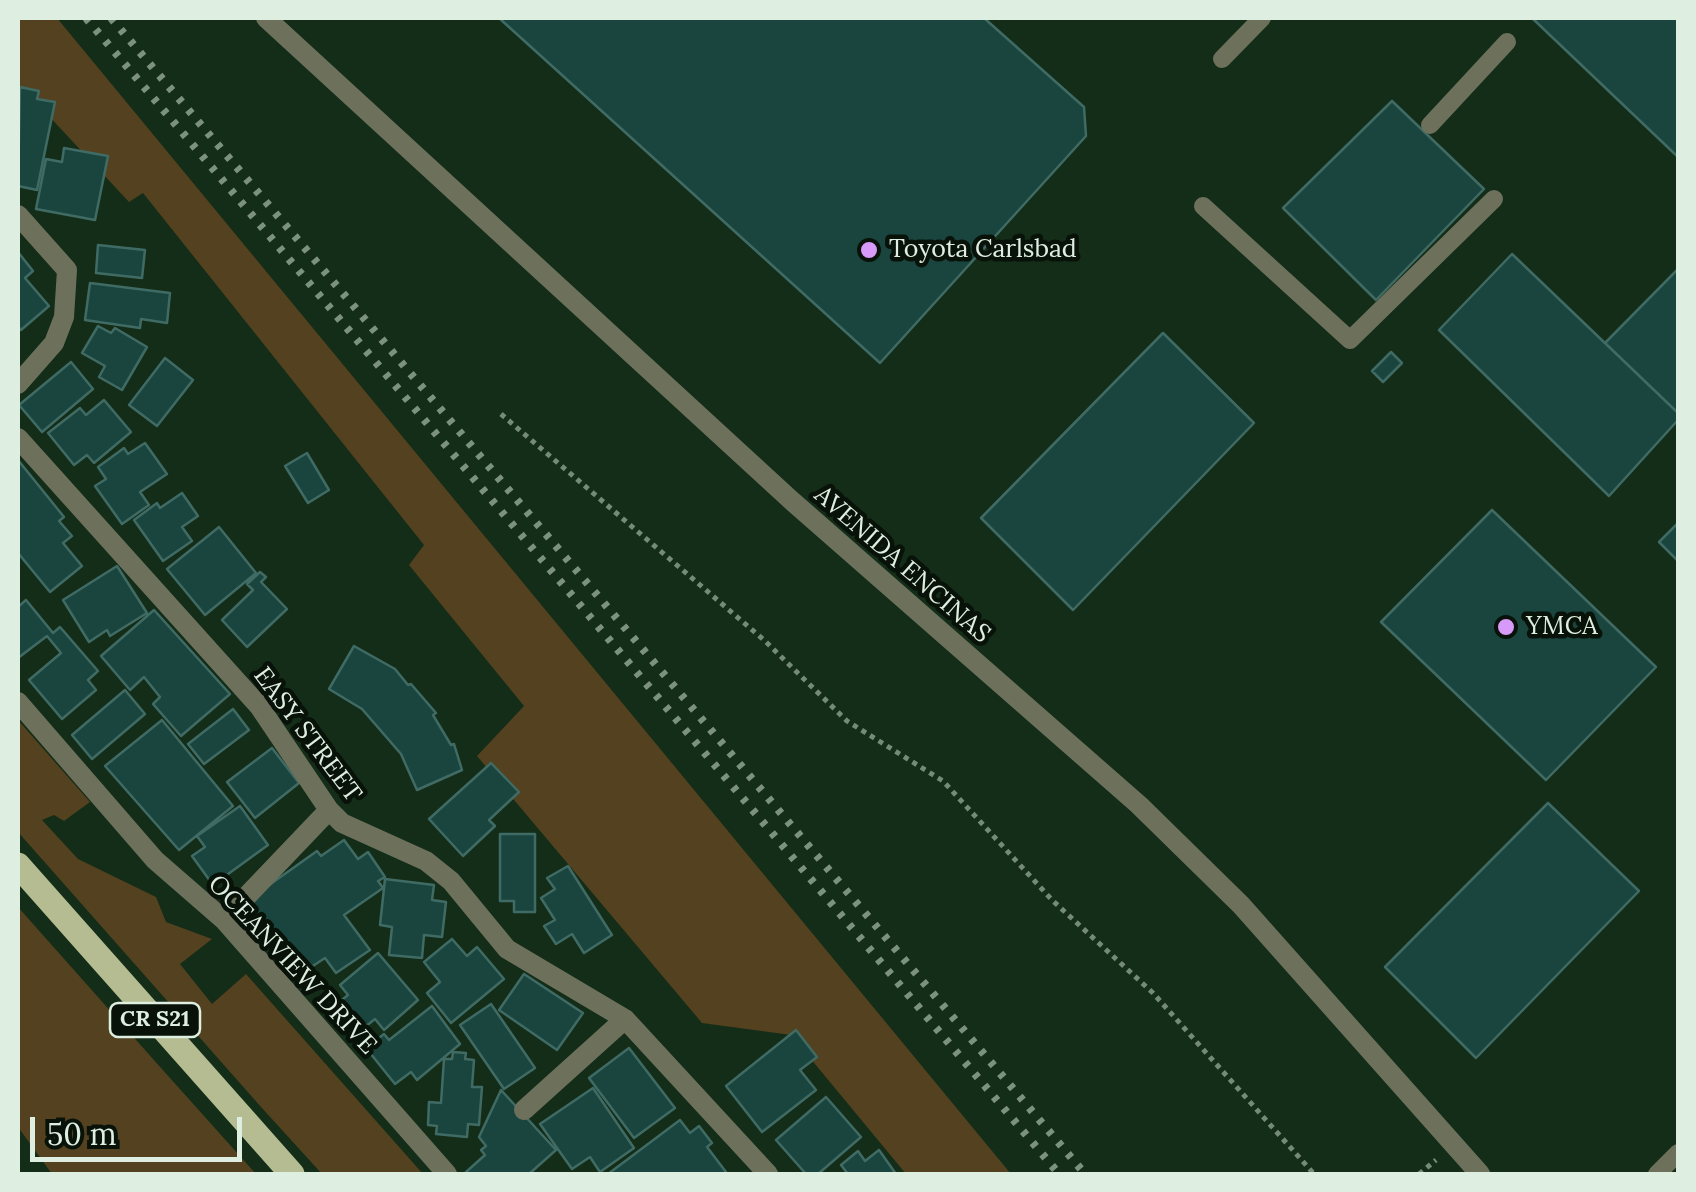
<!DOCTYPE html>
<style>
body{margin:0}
#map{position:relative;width:1696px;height:1192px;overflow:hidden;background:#132d18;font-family:Lora,serif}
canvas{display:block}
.frame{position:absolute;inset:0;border:20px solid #deeee0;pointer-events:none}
.scale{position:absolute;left:30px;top:1117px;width:212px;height:45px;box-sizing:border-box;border:5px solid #deeee0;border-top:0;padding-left:12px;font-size:30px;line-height:35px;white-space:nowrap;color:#deeee0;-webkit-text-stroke:8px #081209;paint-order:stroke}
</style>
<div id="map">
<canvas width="1696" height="1192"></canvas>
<div class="frame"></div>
<div class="scale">50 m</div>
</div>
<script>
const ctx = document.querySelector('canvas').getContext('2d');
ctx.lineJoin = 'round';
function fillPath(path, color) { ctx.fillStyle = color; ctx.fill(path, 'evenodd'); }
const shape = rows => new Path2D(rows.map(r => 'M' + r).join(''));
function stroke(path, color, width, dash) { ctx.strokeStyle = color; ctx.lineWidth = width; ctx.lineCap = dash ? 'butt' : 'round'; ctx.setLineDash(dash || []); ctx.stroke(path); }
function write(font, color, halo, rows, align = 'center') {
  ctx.font = font + ' Lora,serif'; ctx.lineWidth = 9; ctx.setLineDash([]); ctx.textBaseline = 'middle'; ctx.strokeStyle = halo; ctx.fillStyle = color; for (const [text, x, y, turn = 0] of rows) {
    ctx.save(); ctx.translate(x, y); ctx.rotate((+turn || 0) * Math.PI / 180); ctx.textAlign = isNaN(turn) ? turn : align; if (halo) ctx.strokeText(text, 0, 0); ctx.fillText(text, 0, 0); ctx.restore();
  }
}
const green = shape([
 [18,18,57,18,1011,1174,906,1174,791,1035,702,1023,477,756,524,706,409,565,424,545,143,193,129,202,18,83],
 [18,720,90,802,64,821,54,815,42,820,78,859,156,897,166,922,212,939,180,964,212,1004,246,974,423,1174,322,1174,261,1107,18,832],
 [18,907,153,1059,256,1174,52,1174,18,1127]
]);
const building = shape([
 [499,18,984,18,1084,107,1086,136,880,363,499,18],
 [1532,18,1678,18,1678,157,1532,18],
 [20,87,39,91,37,99,55,102,37,190,18,186,20,87],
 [1392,101,1484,189,1376,300,1283,208,1392,101],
 [64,148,108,156,95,220,36,209,46,159,62,162,64,148],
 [98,245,145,250,142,278,96,273,98,245],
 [18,252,33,271,25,278,49,306,21,330,18,326,18,252],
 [1512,254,1678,413,1678,420,1609,496,1439,330,1512,254],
 [1678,269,1678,413,1605,343,1678,269],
 [90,283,170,293,167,323,141,319,140,328,85,320,90,283],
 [98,326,111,333,115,328,147,347,122,390,99,377,105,366,82,353,98,326],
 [1163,333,1254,423,1073,610,981,518,1163,333],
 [1391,352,1402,363,1383,382,1372,371,1391,352],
 [165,358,193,380,157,426,129,405,165,358],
 [71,362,93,389,42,432,19,405,71,362],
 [104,400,131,432,94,463,87,455,74,465,48,433,80,408,86,415,104,400],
 [145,443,167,474,140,492,149,505,122,524,95,486,106,479,98,467,124,448,128,454,145,443],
 [307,453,329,490,308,503,285,466,307,453],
 [18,460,64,517,59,521,72,536,63,543,82,566,50,592,18,553,18,460],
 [182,493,198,516,182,527,192,541,163,561,134,520,157,503,160,508,182,493],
 [1492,510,1656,667,1546,780,1381,622,1492,510],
 [1678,523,1678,561,1659,542,1678,523],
 [219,527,256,573,205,615,167,569,219,527],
 [117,566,147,613,110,636,107,630,89,642,63,600,117,566],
 [260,572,266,577,261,582,287,609,247,647,222,620,253,590,247,584,260,572],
 [26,600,53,633,60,627,98,671,88,680,96,690,62,719,29,680,61,653,47,636,18,658,18,607,26,600],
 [154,610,230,694,181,736,153,704,160,697,144,677,130,690,101,656,154,610],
 [354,646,395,669,408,685,411,684,436,713,433,715,451,745,454,744,462,770,417,790,401,754,362,709,329,689,354,646],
 [125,690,145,714,92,759,72,735,125,690],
 [233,709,249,730,204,764,188,744,233,709],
 [162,720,233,806,179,850,105,766,162,720],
 [272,748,299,783,255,818,227,782,272,748],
 [491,763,519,792,489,820,495,826,463,856,429,819,491,763],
 [1548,803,1639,891,1476,1058,1385,967,1548,803],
 [240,806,268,845,213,885,192,856,205,847,197,836,240,806],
 [500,834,535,834,535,912,514,912,514,901,500,901,500,834],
 [344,840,358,859,368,852,385,877,378,881,383,888,344,915,370,950,336,973,325,958,296,977,244,903,317,851,321,856,344,840],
 [568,866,612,935,584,953,572,934,556,944,544,926,555,920,541,898,555,889,547,878,568,866],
 [385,879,434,885,432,900,446,902,442,937,424,935,422,958,389,955,392,927,380,925,385,879],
 [452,939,467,956,477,947,504,979,451,1023,427,993,440,982,424,962,452,939],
 [378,953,418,1000,384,1030,375,1019,355,1035,332,1008,348,995,340,985,378,953],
 [524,974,583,1013,557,1050,499,1010,524,974],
 [491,1004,535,1068,504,1089,460,1025,491,1004],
 [432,1006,460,1044,417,1080,411,1072,395,1084,366,1048,384,1034,389,1040,432,1006],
 [796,1030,817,1057,800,1070,816,1090,762,1132,726,1086,796,1030],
 [629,1048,675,1108,634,1138,589,1078,629,1048],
 [453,1052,466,1053,465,1059,474,1060,472,1087,482,1087,479,1125,468,1124,467,1137,436,1134,437,1126,428,1125,429,1102,441,1103,444,1059,452,1059,453,1052],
 [593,1088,634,1148,600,1172,590,1157,572,1169,540,1124,593,1088],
 [501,1090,556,1150,529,1174,468,1174,466,1172,485,1155,481,1150,486,1146,479,1137,501,1090],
 [826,1097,861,1137,818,1174,806,1174,776,1140,826,1097],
 [680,1120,690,1133,699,1126,712,1143,707,1147,726,1172,722,1174,608,1174,680,1120],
 [879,1150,896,1174,848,1174,841,1165,858,1151,865,1161,879,1150]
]);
const path = shape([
 [501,414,764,640,847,721,943,781,1052,900,1153,993,1314,1174],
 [1419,1174,1436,1160]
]);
const service = shape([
 [1222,59,1262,18],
 [1430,125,1507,42],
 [1203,206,1350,340,1494,199],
 [1657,1174,1678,1153]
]);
const minor = shape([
 [18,215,67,270,64,317,54,343,18,384],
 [18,438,259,706,329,810,342,823,426,861,451,881,507,949,625,1019,768,1174],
 [18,702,155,860,224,920,447,1174],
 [224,920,329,810],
 [524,1110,625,1019]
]);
const tertiary = shape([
 [266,18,792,501,1139,805,1241,905,1480,1174]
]);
const primary = shape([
 [18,865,292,1174]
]);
const rail = shape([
 [86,18,1059,1174],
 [111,18,1085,1174]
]);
const markers = [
 [869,250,10,"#d89af8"],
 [1506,627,10,"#d89af8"]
];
const shields = [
 [155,1020,90]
];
const shieldNames = [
 ["CR S21",155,1020]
];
const poiNames = [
 ["Toyota Carlsbad",889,250],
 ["YMCA",1526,627]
];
const streetNames = [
 ["AVENIDA ENCINAS",902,565,41],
 ["EASY STREET",307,735,53],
 ["OCEANVIEW DRIVE",292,965,47]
];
fillPath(green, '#53411f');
fillPath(building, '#19453e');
stroke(building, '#406b64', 2.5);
stroke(path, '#758a79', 5, [5, 5]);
stroke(service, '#6d715c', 18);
stroke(minor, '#6d715c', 20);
stroke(tertiary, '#6d715c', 20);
stroke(primary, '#b5bc91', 25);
stroke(rail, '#7c9180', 8, [5, 10]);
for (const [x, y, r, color] of markers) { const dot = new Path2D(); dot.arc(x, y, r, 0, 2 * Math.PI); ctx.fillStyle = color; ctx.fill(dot); stroke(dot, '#081209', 4); }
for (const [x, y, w] of shields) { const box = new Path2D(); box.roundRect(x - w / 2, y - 17, w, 34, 8); ctx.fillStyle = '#081209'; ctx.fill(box); stroke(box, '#deeee0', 2.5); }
write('bold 22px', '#deeee0', null, shieldNames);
write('25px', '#deeee0', '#081209', poiNames, 'left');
write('25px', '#deeee0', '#081209', streetNames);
</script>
